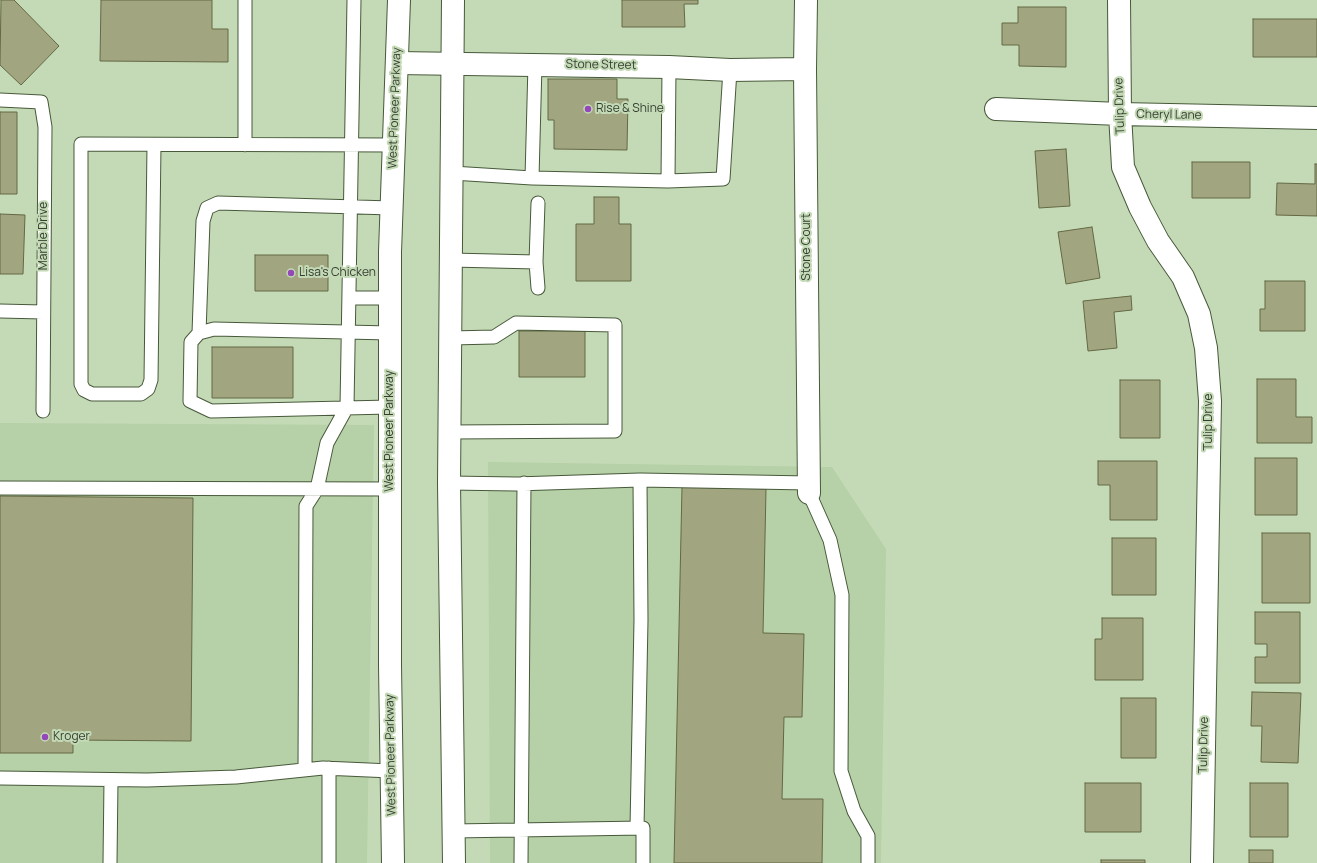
<!DOCTYPE html>
<style>
body{margin:0}
canvas{display:block;background:#c4dab6}
</style>
<canvas width="1317" height="863"></canvas>
<script>
const ctx = document.querySelector('canvas').getContext('2d');
ctx.lineJoin = 'round';
function fillPath(path, color) { ctx.fillStyle = color; ctx.fill(path, 'evenodd'); }
const shape = rows => new Path2D(rows.map(r => 'M' + r).join(''));
function stroke(path, color, width, dash) { ctx.strokeStyle = color; ctx.lineWidth = width; ctx.lineCap = dash ? 'butt' : 'round'; ctx.setLineDash(dash || []); ctx.stroke(path); }
function write(font, color, halo, rows, align = 'center') {
  ctx.font = font + ' Manrope,sans-serif'; ctx.lineWidth = 4; ctx.setLineDash([]); ctx.textBaseline = 'middle'; ctx.strokeStyle = halo; ctx.fillStyle = color; for (const [text, x, y, turn = 0] of rows) {
    ctx.save(); ctx.translate(x, y); ctx.rotate((+turn || 0) * Math.PI / 180); ctx.textAlign = isNaN(turn) ? turn : align; if (halo) ctx.strokeText(text, 0, 0); ctx.fillText(text, 0, 0); ctx.restore();
  }
}
const built = shape([
 [0,423,374,425,367,863,0,863],
 [488,462,832,467,886,549,881,863,490,863]
]);
const building = shape([
 [1,0,14,0,59,46,21,85,0,65,1,0],
 [101,0,212,0,212,29,228,29,228,62,100,61,101,0],
 [622,0,698,0,698,4,684,4,685,27,622,27,622,0],
 [1018,7,1066,7,1066,67,1019,66,1019,45,1002,45,1002,23,1018,23,1018,7],
 [1253,19,1317,19,1317,57,1253,57,1253,19],
 [548,79,617,79,617,99,628,99,627,150,554,149,554,120,548,120,548,79],
 [0,112,17,112,17,194,0,194,0,112],
 [1066,149,1070,206,1039,208,1035,151,1066,149],
 [1192,162,1250,162,1250,198,1192,198,1192,162],
 [1315,164,1317,164,1317,216,1276,215,1277,183,1315,184,1315,164],
 [594,197,619,197,619,224,631,224,631,281,576,281,576,224,594,224,594,197],
 [0,214,25,215,23,274,0,274,0,214],
 [1092,227,1100,278,1066,284,1058,232,1092,227],
 [255,255,328,255,328,291,255,291,255,255],
 [1265,281,1305,281,1305,331,1260,331,1260,309,1265,309,1265,281],
 [1131,296,1132,310,1114,312,1117,348,1088,351,1083,301,1131,296],
 [519,331,585,331,585,377,519,377,519,331],
 [212,347,293,347,293,398,212,398,212,347],
 [1257,379,1296,379,1296,417,1312,417,1312,443,1257,443,1257,379],
 [1120,380,1160,380,1160,438,1120,438,1120,380],
 [1255,458,1297,458,1297,515,1255,515,1255,458],
 [1098,461,1157,461,1157,520,1110,520,1110,485,1098,485,1098,461],
 [682,487,766,489,763,633,804,634,802,717,784,717,782,799,823,799,822,863,674,863,682,487],
 [0,496,193,498,191,741,73,740,73,753,0,753,0,496],
 [1262,533,1310,533,1310,603,1262,603,1262,533],
 [1112,538,1156,538,1156,595,1112,595,1112,538],
 [1255,612,1300,612,1300,683,1255,683,1255,657,1267,657,1267,644,1255,644,1255,612],
 [1102,618,1143,618,1143,680,1095,680,1095,639,1102,639,1102,618],
 [1252,692,1301,693,1298,763,1261,762,1262,726,1251,726,1252,692],
 [1121,698,1156,698,1156,758,1121,758,1121,698],
 [1085,783,1141,783,1141,832,1085,832,1085,783],
 [1250,783,1288,783,1288,837,1250,837,1250,783],
 [1249,850,1273,850,1273,863,1249,863,1249,850],
 [1101,860,1145,860,1145,863,1101,863,1101,860]
]);
const lane = shape([
 [245,0,245,145],
 [0,100,41,102,45,127,43,411],
 [154,145,151,380,148,389,141,394,92,394,84,390,81,384,81,144,394,145],
 [452,173,532,178,668,181,669,67],
 [532,178,535,64],
 [668,181,723,179,730,70],
 [451,260,536,262,538,288],
 [536,262,538,203],
 [349,298,390,298],
 [0,311,43,312],
 [199,333,203,221,207,208,218,203,392,208],
 [390,333,214,329,199,333,191,342,190,401,211,411,390,407],
 [449,432,615,431,615,325,516,323,494,337,451,338],
 [640,480,809,483],
 [449,483,516,484,640,480,641,620,637,828],
 [0,488,390,489],
 [809,493,830,540,842,595,841,771,854,811,868,836,868,863],
 [329,768,329,863],
 [305,770,306,506,317,489,327,443,347,407,354,0],
 [0,778,147,780,236,777,323,768,391,771],
 [453,831,643,828,643,863],
 [110,863,111,780],
 [521,863,524,483]
]);
const street = shape([
 [806,0,805,69,809,493],
 [1119,0,1120,114,1123,167,1140,207,1158,241,1183,277,1199,314,1206,348,1210,401,1202,863],
 [397,63,669,67,730,70,805,69],
 [996,109,1120,114,1317,118]
]);
const primary = shape([
 [453,0,449,483,454,863],
 [393,863,390,665,390,252,399,0]
]);
const markers = [
 [588,109,4,"#9447b8"],
 [291,273,4,"#9447b8"],
 [45,737,4,"#9447b8"]
];
const streetNames = [
 ["Stone Street",601,65,1],
 ["Tulip Drive",1120,106,-92],
 ["West Pioneer Parkway",395,108,-88],
 ["Cheryl Lane",1169,115,1],
 ["Marble Drive",44,236,-90],
 ["Stone Court",807,247,-90],
 ["Tulip Drive",1209,422,-90],
 ["West Pioneer Parkway",390,431,-90],
 ["Tulip Drive",1204,745,-89],
 ["West Pioneer Parkway",391,755,-91]
];
const poiNames = [
 ["Rise & Shine",596,109],
 ["Lisa's Chicken",299,273],
 ["Kroger",53,737]
];
fillPath(built, '#b6d0a7');
fillPath(building, '#a1a680');
stroke(building, '#646844', 1);
stroke(lane, '#47593a', 15);
stroke(street, '#47593a', 24);
stroke(primary, '#47593a', 24);
stroke(lane, '#fff', 13);
stroke(street, '#fff', 22);
stroke(primary, '#fff', 22);
for (const [x, y, r, color] of markers) { const dot = new Path2D(); dot.arc(x, y, r, 0, 2 * Math.PI); ctx.fillStyle = color; ctx.fill(dot); stroke(dot, '#c4dab6', 1.5); }
write('12px', '#353e30', '#c4dab6', streetNames);
write('12px', '#353e30', '#c4dab6', poiNames, 'left');
</script>
